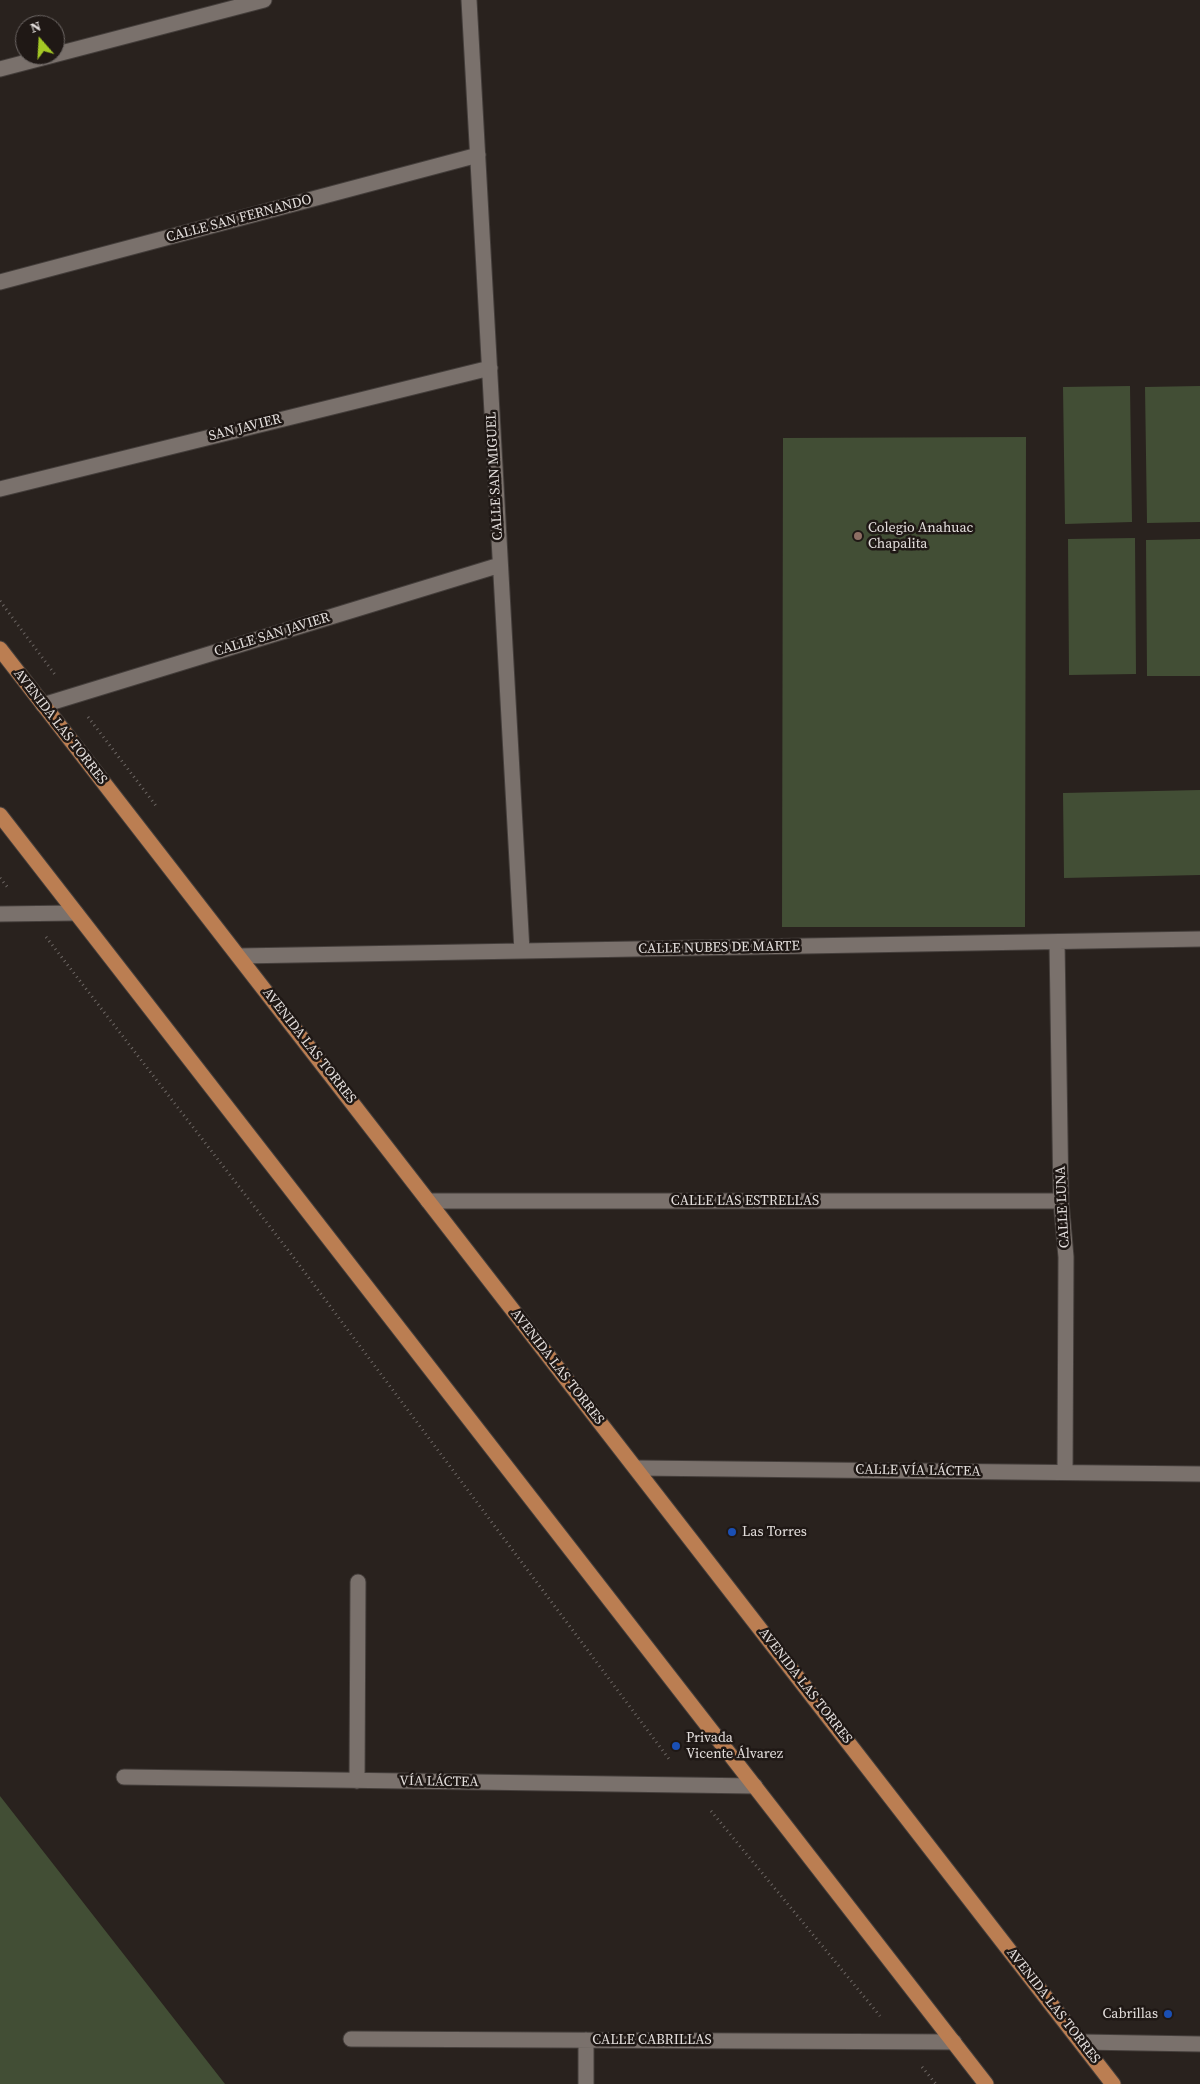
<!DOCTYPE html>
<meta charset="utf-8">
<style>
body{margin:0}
#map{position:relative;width:1200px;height:2084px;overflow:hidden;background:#29221e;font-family:"Source Serif 4",serif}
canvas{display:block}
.north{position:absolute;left:15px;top:15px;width:50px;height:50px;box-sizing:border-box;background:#1f1815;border:1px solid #6d6765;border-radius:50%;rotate:341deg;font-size:14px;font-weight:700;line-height:20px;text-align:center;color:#e3dedc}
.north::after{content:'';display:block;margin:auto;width:18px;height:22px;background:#a4c825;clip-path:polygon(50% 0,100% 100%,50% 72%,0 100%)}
</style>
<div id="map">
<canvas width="1200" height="2084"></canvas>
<div class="north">N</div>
</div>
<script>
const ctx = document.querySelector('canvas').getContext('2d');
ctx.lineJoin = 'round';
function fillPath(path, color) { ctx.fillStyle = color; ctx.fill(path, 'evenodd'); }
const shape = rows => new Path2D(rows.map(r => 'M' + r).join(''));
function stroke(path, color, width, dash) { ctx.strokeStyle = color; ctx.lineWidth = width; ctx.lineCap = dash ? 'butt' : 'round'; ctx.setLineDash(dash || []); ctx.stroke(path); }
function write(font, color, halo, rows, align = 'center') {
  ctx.font = font + ' "Source Serif 4",serif'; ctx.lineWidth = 5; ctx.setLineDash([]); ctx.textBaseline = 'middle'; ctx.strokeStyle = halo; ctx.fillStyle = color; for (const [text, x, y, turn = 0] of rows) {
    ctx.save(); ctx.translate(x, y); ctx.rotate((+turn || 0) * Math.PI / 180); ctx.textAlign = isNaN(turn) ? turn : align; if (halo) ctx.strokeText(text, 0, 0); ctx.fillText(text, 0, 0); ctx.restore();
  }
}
const green = shape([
 [1130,386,1132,522,1065,524,1063,387],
 [1200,386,1200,522,1147,523,1145,387],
 [1026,437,1025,927,782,927,783,438],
 [1135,538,1136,674,1069,675,1068,539],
 [1200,539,1200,676,1147,676,1146,540],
 [1200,790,1200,875,1064,878,1063,793],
 [0,1796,225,2084,0,2084]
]);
const path = shape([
 [0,601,56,676],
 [88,717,157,807],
 [0,878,9,889],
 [46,937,291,1254,669,1759],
 [711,1811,880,2016],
 [922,2067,936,2084]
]);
const minor = shape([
 [469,0,522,951],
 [0,69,264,0],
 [0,282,478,155],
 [0,489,490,368],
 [43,705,500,565],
 [0,914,76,913],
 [1057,942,1061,1201,1066,1257,1065,1472],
 [239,956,1200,939],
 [428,1201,1061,1201],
 [636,1468,1200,1474],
 [124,1777,755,1786],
 [357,1781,358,1582],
 [351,2039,954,2042],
 [1081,2042,1200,2044],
 [586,2084,586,2040]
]);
const major = shape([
 [0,649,1113,2084],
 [0,815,986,2084]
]);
const markers = [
 [858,536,5,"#8d6e63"],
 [732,1532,5,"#1a4fb4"],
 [676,1746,5,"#1a4fb4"],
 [1168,2014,5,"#1a4fb4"]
];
const streetNames = [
 ["CALLE SAN FERNANDO",239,219,-15],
 ["SAN JAVIER",245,428,-14],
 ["CALLE SAN MIGUEL",495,476,-93],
 ["CALLE SAN JAVIER",272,635,-17],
 ["AVENIDA LAS TORRES",60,727,52],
 ["CALLE NUBES DE MARTE",719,948,-1],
 ["AVENIDA LAS TORRES",309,1046,52],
 ["CALLE LAS ESTRELLAS",745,1201],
 ["CALLE LUNA",1063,1207,-93],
 ["AVENIDA LAS TORRES",557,1367,52],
 ["CALLE VÍA LÁCTEA",918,1471,1],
 ["AVENIDA LAS TORRES",805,1686,52],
 ["VÍA LÁCTEA",439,1782,1],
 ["AVENIDA LAS TORRES",1053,2006,52],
 ["CALLE CABRILLAS",652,2040]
];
const poiNames = [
 ["Colegio Anahuac",868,528],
 ["Chapalita",868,544],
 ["Las Torres",742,1532],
 ["Privada",686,1738],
 ["Vicente Álvarez",686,1754],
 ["Cabrillas",1158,2014,"right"]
];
fillPath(green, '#424e35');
stroke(minor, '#443e3b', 17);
stroke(major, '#443e3b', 17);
stroke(path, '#6d6764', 3, [1, 4]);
stroke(minor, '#7a716c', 15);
stroke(major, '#bb7e52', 15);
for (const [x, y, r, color] of markers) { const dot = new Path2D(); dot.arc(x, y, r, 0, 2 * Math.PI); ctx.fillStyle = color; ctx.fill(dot); stroke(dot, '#1f1815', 2); }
write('14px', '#e3dedc', '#1f1815', streetNames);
write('14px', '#e3dedc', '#1f1815', poiNames, 'left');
</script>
